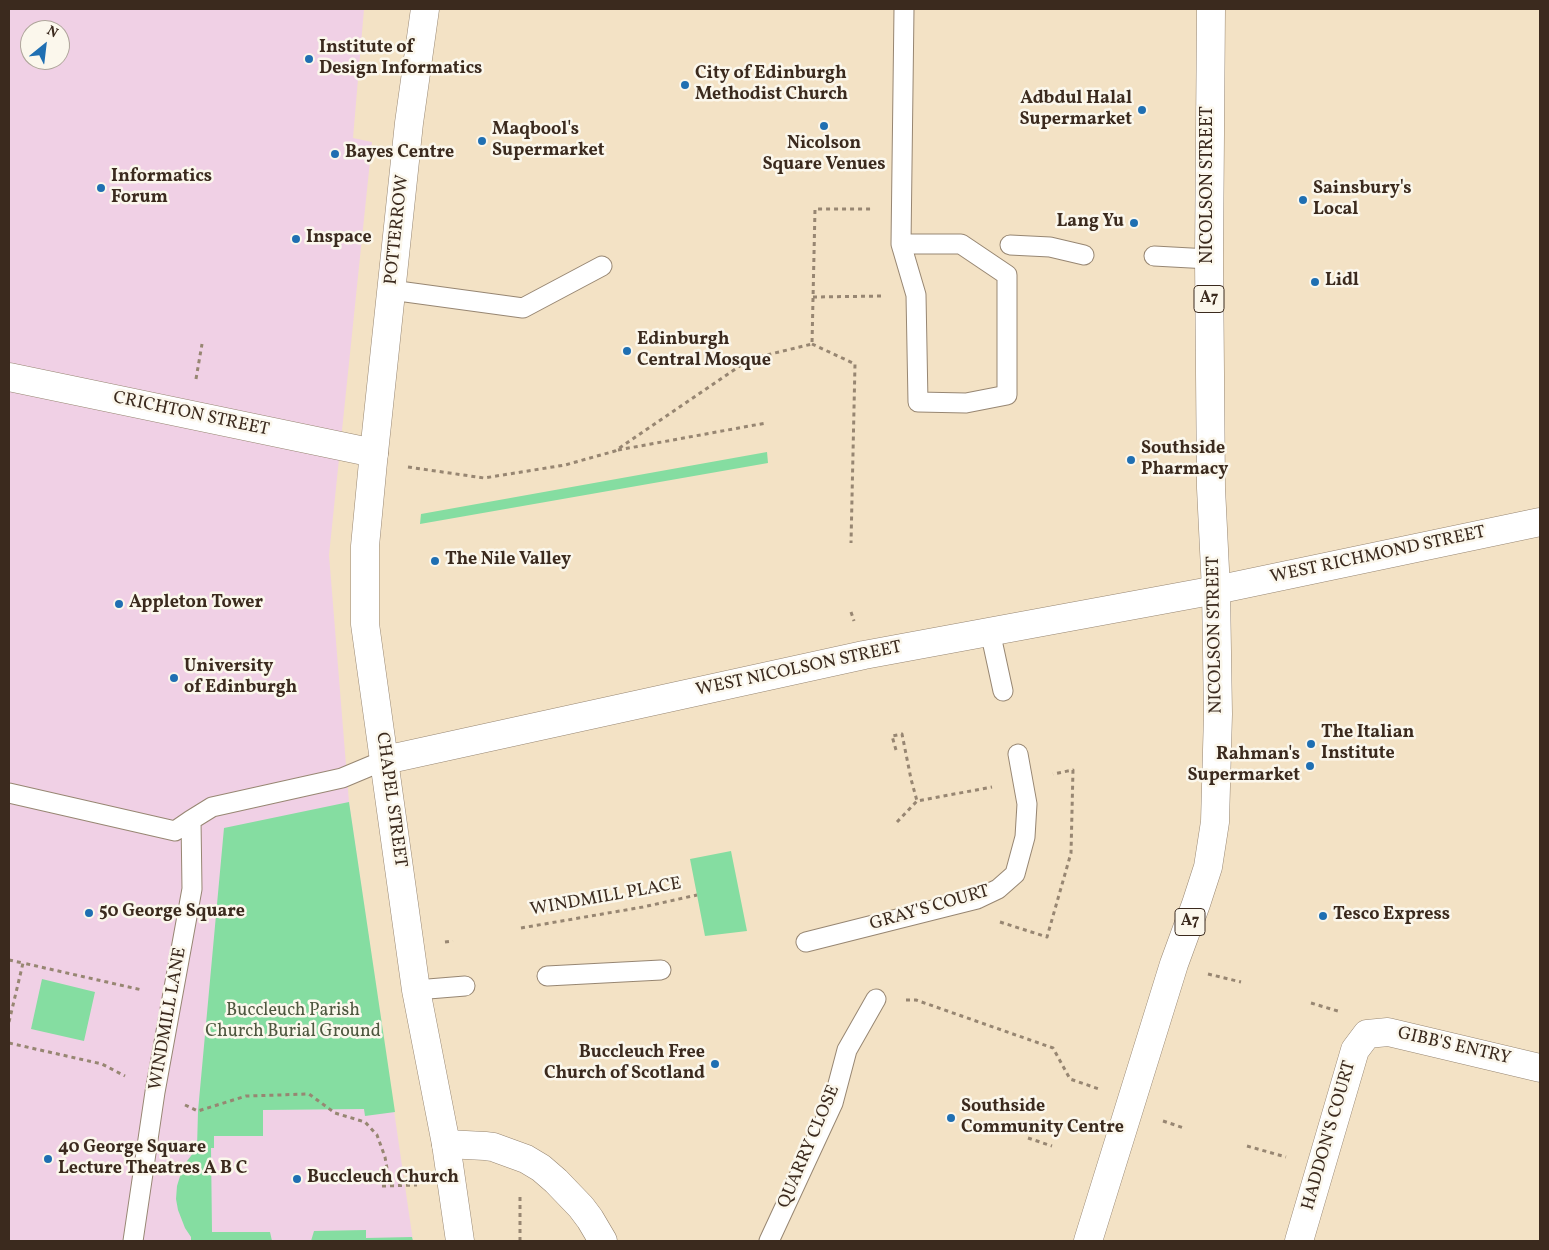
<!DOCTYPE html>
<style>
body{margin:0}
#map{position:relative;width:1549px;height:1250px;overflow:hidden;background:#f3e2c5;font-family:Vollkorn,serif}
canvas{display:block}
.frame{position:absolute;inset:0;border:10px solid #3b2a1e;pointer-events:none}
.north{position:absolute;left:20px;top:20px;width:50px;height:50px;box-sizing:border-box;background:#fbf7ec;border:1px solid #aea59a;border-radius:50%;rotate:29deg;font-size:14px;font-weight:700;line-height:20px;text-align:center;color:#3b2a1e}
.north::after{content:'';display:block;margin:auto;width:18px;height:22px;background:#1f6fb2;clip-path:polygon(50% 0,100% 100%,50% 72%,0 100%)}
</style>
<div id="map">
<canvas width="1549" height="1250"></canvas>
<div class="frame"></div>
<div class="north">N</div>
</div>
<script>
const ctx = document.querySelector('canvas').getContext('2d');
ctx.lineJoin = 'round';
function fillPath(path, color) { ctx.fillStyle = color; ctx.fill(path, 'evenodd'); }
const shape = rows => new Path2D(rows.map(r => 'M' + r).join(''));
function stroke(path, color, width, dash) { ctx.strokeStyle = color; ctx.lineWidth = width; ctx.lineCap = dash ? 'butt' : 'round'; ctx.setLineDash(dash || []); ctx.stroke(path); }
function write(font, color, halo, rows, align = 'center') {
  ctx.font = font + ' Vollkorn,serif'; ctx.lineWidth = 5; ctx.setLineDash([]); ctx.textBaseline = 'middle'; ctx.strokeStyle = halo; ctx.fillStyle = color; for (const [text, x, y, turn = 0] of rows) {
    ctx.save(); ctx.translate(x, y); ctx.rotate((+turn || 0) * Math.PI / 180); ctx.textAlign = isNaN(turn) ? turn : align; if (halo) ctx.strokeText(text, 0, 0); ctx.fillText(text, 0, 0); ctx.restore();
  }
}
const built = shape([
 [9,9,364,9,353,138,372,142,329,555,349,802,413,1241,9,1241],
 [30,30,60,30,60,60,30,60]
]);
const green = shape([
 [767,452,768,463,420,524,421,514],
 [349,802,395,1112,365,1116,364,1109,263,1110,263,1136,214,1136,214,1148,211,1148,212,1232,270,1232,272,1241,191,1241,191,1237,185,1228,178,1210,176,1199,177,1186,181,1173,187,1161,197,1148,198,1111,224,828],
 [731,851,747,931,705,936,690,859],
 [42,979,95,992,84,1041,31,1029],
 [366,1230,366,1238,412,1237,413,1241,311,1241,314,1231]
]);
const path = shape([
 [813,297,885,296],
 [812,344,855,364,851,543],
 [196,379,202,344],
 [618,450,766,423],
 [408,467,484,478,565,465,615,451,750,359,812,344,815,209,871,209],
 [851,612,854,621],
 [896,750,892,736,902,734,911,779,917,801],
 [897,822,917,801,992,787],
 [1000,922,1047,937,1071,853,1073,770,1053,774],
 [521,928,643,907,697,895],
 [445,942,453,941],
 [9,960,23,963],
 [1208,974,1241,982],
 [906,1000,916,1000,1053,1048,1070,1079,1099,1089],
 [1311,1003,1341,1012],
 [9,1022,23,963,142,990],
 [9,1043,102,1064,125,1076],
 [185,1105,198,1111,246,1096,309,1094,335,1113,365,1122,377,1135,385,1157,390,1186],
 [1163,1121,1184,1128],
 [1028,1138,1052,1146],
 [1247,1146,1286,1157],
 [382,1186,417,1185],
 [520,1197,520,1241]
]);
const lane = shape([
 [901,244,961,244,1007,275,1007,395,966,403,918,402,916,295,901,244,904,9],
 [1010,245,1050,247,1084,255],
 [1154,256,1209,259],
 [391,290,523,308,602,266],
 [990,631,1003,691],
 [9,793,175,831,191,820],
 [806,942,949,906,977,899,998,889,1015,874,1025,837,1027,804,1018,754],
 [547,976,661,970],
 [416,990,465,986],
 [133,1241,155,1092,192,889,191,820,212,807,342,778,385,760],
 [769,1241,833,1103,847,1050,876,999]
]);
const street = shape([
 [9,377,374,453],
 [385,760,864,655,1216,590,1540,522],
 [446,1144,485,1146,493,1147,526,1159,541,1168,556,1181,581,1207,590,1219,603,1241],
 [1299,1241,1355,1050,1367,1034,1388,1032,1540,1068]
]);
const secondary = shape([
 [425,9,409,123,373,462,365,546,365,624,416,990,446,1144,460,1241]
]);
const primary = shape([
 [1088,1241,1174,964,1196,904,1208,867,1215,822,1218,714,1216,590,1211,488,1209,259,1211,9]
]);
const markers = [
 [309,59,5,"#1f6fb2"],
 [685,85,5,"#1f6fb2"],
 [1142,110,5,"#1f6fb2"],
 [824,126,5,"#1f6fb2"],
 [482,141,5,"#1f6fb2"],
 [335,154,5,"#1f6fb2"],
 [101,188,5,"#1f6fb2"],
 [1303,200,5,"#1f6fb2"],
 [1134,223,5,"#1f6fb2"],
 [296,239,5,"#1f6fb2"],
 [1315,282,5,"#1f6fb2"],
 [627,351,5,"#1f6fb2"],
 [1131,460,5,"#1f6fb2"],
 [435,561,5,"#1f6fb2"],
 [119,604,5,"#1f6fb2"],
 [174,678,5,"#1f6fb2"],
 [1311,744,5,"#1f6fb2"],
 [1310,766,5,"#1f6fb2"],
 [89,913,5,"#1f6fb2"],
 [1323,916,5,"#1f6fb2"],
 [715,1064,5,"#1f6fb2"],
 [951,1118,5,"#1f6fb2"],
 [48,1159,5,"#1f6fb2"],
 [297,1179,5,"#1f6fb2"]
];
const shields = [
 [1209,299,30],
 [1190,922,30]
];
const shieldNames = [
 ["A7",1209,299],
 ["A7",1190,922]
];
const poiNames = [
 ["Institute of",319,49],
 ["Design Informatics",319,70],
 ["City of Edinburgh",695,75],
 ["Methodist Church",695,96],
 ["Adbdul Halal",1132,100,"right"],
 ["Supermarket",1132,121,"right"],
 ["Maqbool's",492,131],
 ["Supermarket",492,152],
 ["Nicolson",824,145,"center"],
 ["Square Venues",824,166,"center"],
 ["Bayes Centre",345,154],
 ["Informatics",111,178],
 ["Forum",111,199],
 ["Sainsbury's",1313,190],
 ["Local",1313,211],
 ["Lang Yu",1124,223,"right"],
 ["Inspace",306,239],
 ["Lidl",1325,282],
 ["Edinburgh",637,341],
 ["Central Mosque",637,362],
 ["Southside",1141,450],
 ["Pharmacy",1141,471],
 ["The Nile Valley",445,561],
 ["Appleton Tower",129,604],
 ["University",184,668],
 ["of Edinburgh",184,689],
 ["The Italian",1321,734],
 ["Institute",1321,755],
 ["Rahman's",1300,756,"right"],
 ["Supermarket",1300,777,"right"],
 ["50 George Square",99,913],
 ["Tesco Express",1333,916],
 ["Buccleuch Free",705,1054,"right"],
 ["Church of Scotland",705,1075,"right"],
 ["Southside",961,1108],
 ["Community Centre",961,1129],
 ["40 George Square",58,1149],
 ["Lecture Theatres A B C",58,1170],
 ["Buccleuch Church",307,1179]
];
const streetNames = [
 ["NICOLSON STREET",1209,185,-90],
 ["POTTERROW",398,230,-84],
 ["CRICHTON STREET",191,415,12],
 ["WEST RICHMOND STREET",1378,556,-12],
 ["NICOLSON STREET",1216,635,-91],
 ["WEST NICOLSON STREET",799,670,-12],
 ["CHAPEL STREET",390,800,82],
 ["WINDMILL PLACE",606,898,-10],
 ["GRAY'S COURT",930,909,-16],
 ["WINDMILL LANE",169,1019,-80],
 ["GIBB'S ENTRY",1454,1047,13],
 ["HADDON'S COURT",1330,1136,-74],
 ["QUARRY CLOSE",810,1147,-67]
];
const parkNames = [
 ["Buccleuch Parish",293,1012],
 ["Church Burial Ground",293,1033]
];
fillPath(built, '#f0d0e5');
fillPath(green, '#85dda1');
stroke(lane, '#978672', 21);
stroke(street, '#978672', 29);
stroke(secondary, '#978672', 29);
stroke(primary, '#978672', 29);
stroke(path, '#978672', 3, [4, 4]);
stroke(lane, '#fff', 19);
stroke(street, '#fff', 28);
stroke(secondary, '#fff', 28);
stroke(primary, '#fff', 28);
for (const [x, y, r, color] of markers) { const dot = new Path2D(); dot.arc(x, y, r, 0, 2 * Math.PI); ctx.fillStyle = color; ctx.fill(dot); stroke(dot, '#fbf7ec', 2); }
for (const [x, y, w] of shields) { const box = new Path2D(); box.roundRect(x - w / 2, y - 13.5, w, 27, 4); ctx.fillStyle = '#fbf7ec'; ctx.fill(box); stroke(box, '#3b2a1e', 1); }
write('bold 16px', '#3b2a1e', null, shieldNames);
write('bold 18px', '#3b2a1e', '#fbf7ec', poiNames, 'left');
write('18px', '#3b2a1e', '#fbf7ec', streetNames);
write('18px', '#4e573f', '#fbf7ec', parkNames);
</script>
